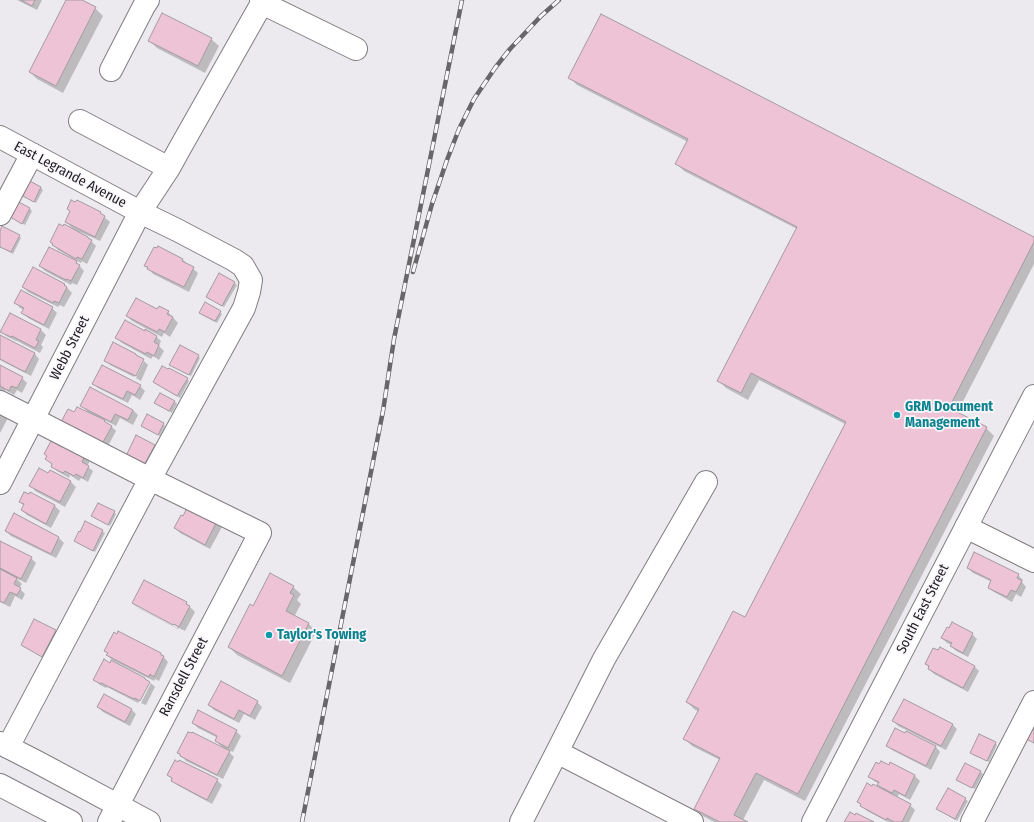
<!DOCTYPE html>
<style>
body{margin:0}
canvas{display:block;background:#edeaef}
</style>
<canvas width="1034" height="822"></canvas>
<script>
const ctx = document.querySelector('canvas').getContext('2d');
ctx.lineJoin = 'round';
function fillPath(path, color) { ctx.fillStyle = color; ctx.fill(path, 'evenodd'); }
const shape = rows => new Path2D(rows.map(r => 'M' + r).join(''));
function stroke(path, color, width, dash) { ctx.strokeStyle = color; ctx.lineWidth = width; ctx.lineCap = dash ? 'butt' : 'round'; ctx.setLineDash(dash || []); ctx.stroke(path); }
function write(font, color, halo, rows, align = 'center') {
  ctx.font = font + ' "Fira Sans Condensed",sans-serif'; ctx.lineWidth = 3.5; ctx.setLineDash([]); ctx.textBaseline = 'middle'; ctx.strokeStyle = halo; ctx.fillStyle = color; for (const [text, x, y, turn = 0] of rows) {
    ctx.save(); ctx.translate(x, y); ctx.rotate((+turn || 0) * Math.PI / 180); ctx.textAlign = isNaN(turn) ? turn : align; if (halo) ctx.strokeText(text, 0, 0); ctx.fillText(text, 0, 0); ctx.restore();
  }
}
const shadow = shape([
 [17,0,42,0,37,10],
 [67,0,80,0,95,8,103,16,63,93,37,79,30,72],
 [211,39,219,46,205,73,157,48,150,41],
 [569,77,1034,238,1034,264,957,413,986,428,994,436,805,801,764,780,743,820,746,822,714,822,703,816,695,808,720,760,692,746,684,738,698,711,695,710,687,702,745,618,845,424,759,380,748,400,726,388,719,381,797,229,684,171,677,164,688,142,577,85],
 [29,182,41,188,43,190,36,203,24,197,22,195],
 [15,202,30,209,32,211,25,225,10,217],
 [103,216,110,222,100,241,80,232,79,233,88,238,96,246,87,264,82,261,81,263,58,250,51,242,74,230,66,222],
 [0,233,19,236,21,238,13,254,0,247],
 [158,248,183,260,198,273,189,292,153,274,145,265],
 [76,262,84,271,77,285,72,283,71,285,45,271,40,266],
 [234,283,237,285,224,307,207,297],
 [64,284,72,293,64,307,60,305,58,307,28,292,23,287],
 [16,303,52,308,57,313,49,329,28,318,23,313,24,310,20,308],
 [158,310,168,312,178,323,170,337,164,333,162,337,132,321,127,316],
 [220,312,222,314,217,323,202,315],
 [11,314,41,330,46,335,41,345,43,347,40,353,17,341,16,341,6,336,1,331],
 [145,332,156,336,161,341,159,346,164,351,159,360,153,356,151,359,122,343,117,338],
 [0,336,35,354,39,359,31,376,0,360],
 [198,356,200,358,191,376,173,367],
 [139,358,144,361,142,361,134,377,110,365,105,360],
 [144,361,148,365,141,381,136,378],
 [0,366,22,378,27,383,22,393,17,390,14,395,5,390,2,395,0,393],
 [187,379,189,381,180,398,156,384,154,382],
 [93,383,140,386,145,391,140,400,132,395,128,403,98,388],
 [161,394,175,402,177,404,172,413,158,405,156,403],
 [81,405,133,410,138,415,133,425,120,418,116,426,103,419,107,424,111,426,116,431,107,448,74,413,89,413],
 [0,412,8,418,0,433],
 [163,424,165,426,160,436,145,428,143,426],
 [154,446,157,448,147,467,127,455],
 [62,448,85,456,90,461,87,466,93,471,88,482,81,478,79,481,70,475,69,478,57,471,52,466,53,465,46,459],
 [50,471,71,482,76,487,65,507,35,491,31,486,48,475],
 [30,493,55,506,60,511,51,528,27,515,22,510,24,506,20,502,29,496],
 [114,512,116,514,110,526,95,518,93,516],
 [217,522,222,527,210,549,180,533,175,528],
 [6,531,59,538,64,543,56,558,11,536],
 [102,531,105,533,95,552,77,543,75,541],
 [0,542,31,558,36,563,26,583,16,578,22,584,19,588,25,594,22,600,15,596,10,607,0,602],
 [968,568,1018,575,1023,580,1022,582,1026,587,1021,597,1016,594,1012,602,994,592,989,588,992,582,973,573],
 [293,587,301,594,297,600,301,604,294,617,309,624,316,632,290,683,237,655,229,647,253,608],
 [133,603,186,603,195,612,185,631,179,628,178,629,138,608],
 [137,605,178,627,177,628,137,607],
 [55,631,57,633,45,658,24,647,22,645],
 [972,634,977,639,968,657,956,651,951,646,952,645,947,643,942,638],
 [105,650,161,654,168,662,159,681,155,679,154,681,112,660,107,655,108,653],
 [926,664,974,666,979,671,968,692,934,674,929,669,930,668],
 [145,679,149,682,138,703,107,687,106,688,100,685,95,680],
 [151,683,155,687,146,705,141,703],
 [257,702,262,707,255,720,244,714,239,723,214,710,209,705],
 [98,707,131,709,136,714,130,726,103,712],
 [894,721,952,724,957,729,946,750,898,726],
 [193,723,236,731,241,736,233,752,226,749,234,757,223,779,186,761,179,753,224,749,216,741,218,738,198,728],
 [907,733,936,747,940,752,931,770,892,750,887,745,906,735],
 [995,743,997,745,989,762,973,755,971,752],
 [891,764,915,776,920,781,910,800,899,794,897,798,910,805,915,810,909,822,888,822,867,811,858,801,885,791,879,785,879,784,874,781,869,776,890,766],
 [980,771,983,774,975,789,960,782,958,780],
 [168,775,217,780,222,785,212,804,177,785],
 [965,799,968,801,957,821,940,811,937,809]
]);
const building = shape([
 [21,0,35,0,32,6,21,0],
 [66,0,82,0,96,7,56,86,29,72,66,0],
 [162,13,212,38,198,66,148,41,162,13],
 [601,14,1034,237,1034,242,949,408,987,427,798,794,756,773,734,815,748,822,720,822,694,809,720,758,683,739,699,709,686,702,733,611,745,617,846,422,751,373,741,393,717,381,797,227,675,164,688,139,568,78,601,14],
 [28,180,41,187,34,202,21,195,28,180],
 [15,200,30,208,22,224,7,215,15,200],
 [71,200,75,202,77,200,101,212,100,213,105,216,95,237,65,222,70,211,67,209,71,200],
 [59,224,63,226,64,224,88,237,88,238,92,240,82,259,77,257,76,259,52,245,53,244,50,242,59,224],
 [2,226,20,235,11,252,0,247,0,231,2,226],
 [158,246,183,259,182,261,194,267,184,287,147,269,148,267,144,266,154,247,157,248,158,246],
 [49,247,77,261,76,263,80,265,71,281,67,279,66,280,39,266,49,247],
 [33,267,65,284,64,285,67,287,59,303,54,301,53,303,22,287,33,267],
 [219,273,235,282,222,306,206,297,219,273],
 [21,290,53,307,44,325,21,313,24,308,14,303,21,290],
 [136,298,157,309,159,306,169,311,167,314,173,317,165,332,159,329,157,332,126,316,136,298],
 [205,302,221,311,215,321,199,313,205,302],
 [10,313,41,329,36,340,39,341,35,348,12,336,11,337,0,332,10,313],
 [125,320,145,331,145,329,157,336,154,342,159,345,154,356,147,352,146,354,115,338,125,320],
 [0,335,35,353,25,372,0,359,0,335],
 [113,342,136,354,136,355,144,359,136,376,104,361,113,342],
 [180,345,199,355,189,375,169,365,180,345],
 [0,365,23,377,17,388,11,386,9,391,0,386,0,365],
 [102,365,141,385,135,395,127,391,123,399,92,384,102,365],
 [162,366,168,369,169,368,188,378,177,396,153,382,162,366],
 [90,387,133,410,128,420,115,414,111,422,80,406,90,387],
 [160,393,175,401,169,411,154,403,160,393],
 [77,407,105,420,104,421,112,426,102,444,61,422,68,409,74,412,77,407],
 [147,414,164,423,158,435,141,426,147,414],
 [136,435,155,445,144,465,126,456,136,435],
 [51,441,62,447,63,444,85,455,82,462,89,466,83,478,76,474,74,476,65,471,63,473,51,467,52,464,45,459,47,456,44,454,51,441],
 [39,468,48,473,50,470,71,481,60,502,29,486,39,468],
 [24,492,29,494,30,492,55,505,46,524,21,510,24,504,19,502,24,492],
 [98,503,115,511,108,525,91,516,98,503],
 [188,506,217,521,205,545,174,528,181,515,183,516,188,506],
 [14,513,59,537,51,554,5,531,14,513],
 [85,521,103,530,93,551,74,541,79,531,80,532,85,521],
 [0,541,32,557,21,579,0,568,0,541],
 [974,552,1019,574,1017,578,1022,581,1016,592,1011,590,1007,597,988,588,991,580,967,568,974,552],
 [0,569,17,578,14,584,21,588,17,595,10,592,4,603,0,601,0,569],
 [270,573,294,586,290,593,294,595,286,611,309,623,282,676,228,647,250,604,253,606,270,573],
 [144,580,187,602,186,604,190,606,179,627,174,624,173,625,132,603,144,580],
 [34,619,56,630,42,657,21,645,34,619],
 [952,622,973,633,963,653,950,646,952,643,941,638,947,627,949,628,952,622],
 [118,631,161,653,161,655,164,656,154,677,150,674,149,677,106,655,108,653,104,651,114,632,117,634,118,631],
 [940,647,975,666,963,688,928,669,929,666,925,664,933,648,938,650,940,647],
 [104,659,110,663,111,660,145,678,145,679,150,682,140,701,135,698,134,699,101,683,101,684,93,680,104,659],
 [221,681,258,701,250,716,239,710,234,719,208,705,221,681],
 [104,694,132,709,125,722,97,707,104,694],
 [904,699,953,724,941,746,892,721,904,699],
 [198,710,237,730,228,748,215,741,217,736,192,723,198,710],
 [1034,724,1034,743,1024,738,1034,724],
 [895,728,905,733,906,731,936,746,926,766,886,746,895,728],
 [188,732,192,733,192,732,230,751,217,775,180,756,180,754,177,753,188,732],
 [979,734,996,742,987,761,970,753,979,734],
 [175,760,178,762,179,760,218,779,207,800,171,781,172,778,167,775,175,760],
 [881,761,889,765,890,762,915,775,905,796,894,790,892,793,877,785,879,782,868,777,876,762,879,764,881,761],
 [965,763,981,771,972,788,956,780,965,763],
 [867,783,872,786,873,784,911,804,902,822,894,822,887,818,886,820,860,806,861,804,857,802,867,783],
 [948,788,966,798,955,819,936,809,948,788],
 [850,812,855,815,856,813,874,822,844,822,850,812]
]);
const minor = shape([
 [261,0,262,3,356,49],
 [111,70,144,6,148,0],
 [80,121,169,168,180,148,262,3],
 [0,137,140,212,177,230,234,260,243,266,251,280,249,292,244,308,150,479,8,747],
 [0,214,32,154],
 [0,402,150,479,260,533,109,822],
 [0,483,140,212,169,168],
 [966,527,1034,561],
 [557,752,692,822],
 [521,822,557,752,604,659,706,482],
 [972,822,1034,702]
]);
const major = shape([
 [0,743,39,763,149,822],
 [0,785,71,822],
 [813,822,1034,396]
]);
const rail = shape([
 [413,272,432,204,447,160,459,129,474,99,495,68,510,49,541,16,559,0],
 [302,822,383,411,394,339,462,0]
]);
const markers = [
 [897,415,4,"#0f9aa8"],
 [269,635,4,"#0f9aa8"]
];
const streetNames = [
 ["East Legrande Avenue",70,175,28],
 ["Webb Street",70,348,-63],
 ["South East Street",923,609,-63],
 ["Ransdell Street",184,677,-62]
];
const cultureNames = [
 ["GRM Document",905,407],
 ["Management",905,423],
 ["Taylor's Towing",277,635]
];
fillPath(shadow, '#0003');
fillPath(building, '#eec3d5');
stroke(building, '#a29c9f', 1);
stroke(minor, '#817e82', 24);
stroke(major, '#817e82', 24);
stroke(minor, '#fff', 22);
stroke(major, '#fff', 22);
stroke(rail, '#686669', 4.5);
stroke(rail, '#faf7fc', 3, [9]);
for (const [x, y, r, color] of markers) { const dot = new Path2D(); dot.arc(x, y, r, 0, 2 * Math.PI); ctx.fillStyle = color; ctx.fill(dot); stroke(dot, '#faf7fc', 1.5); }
write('14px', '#1d1c1e', '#faf7fc', streetNames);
write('bold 14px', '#0d838f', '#faf7fc', cultureNames, 'left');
</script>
